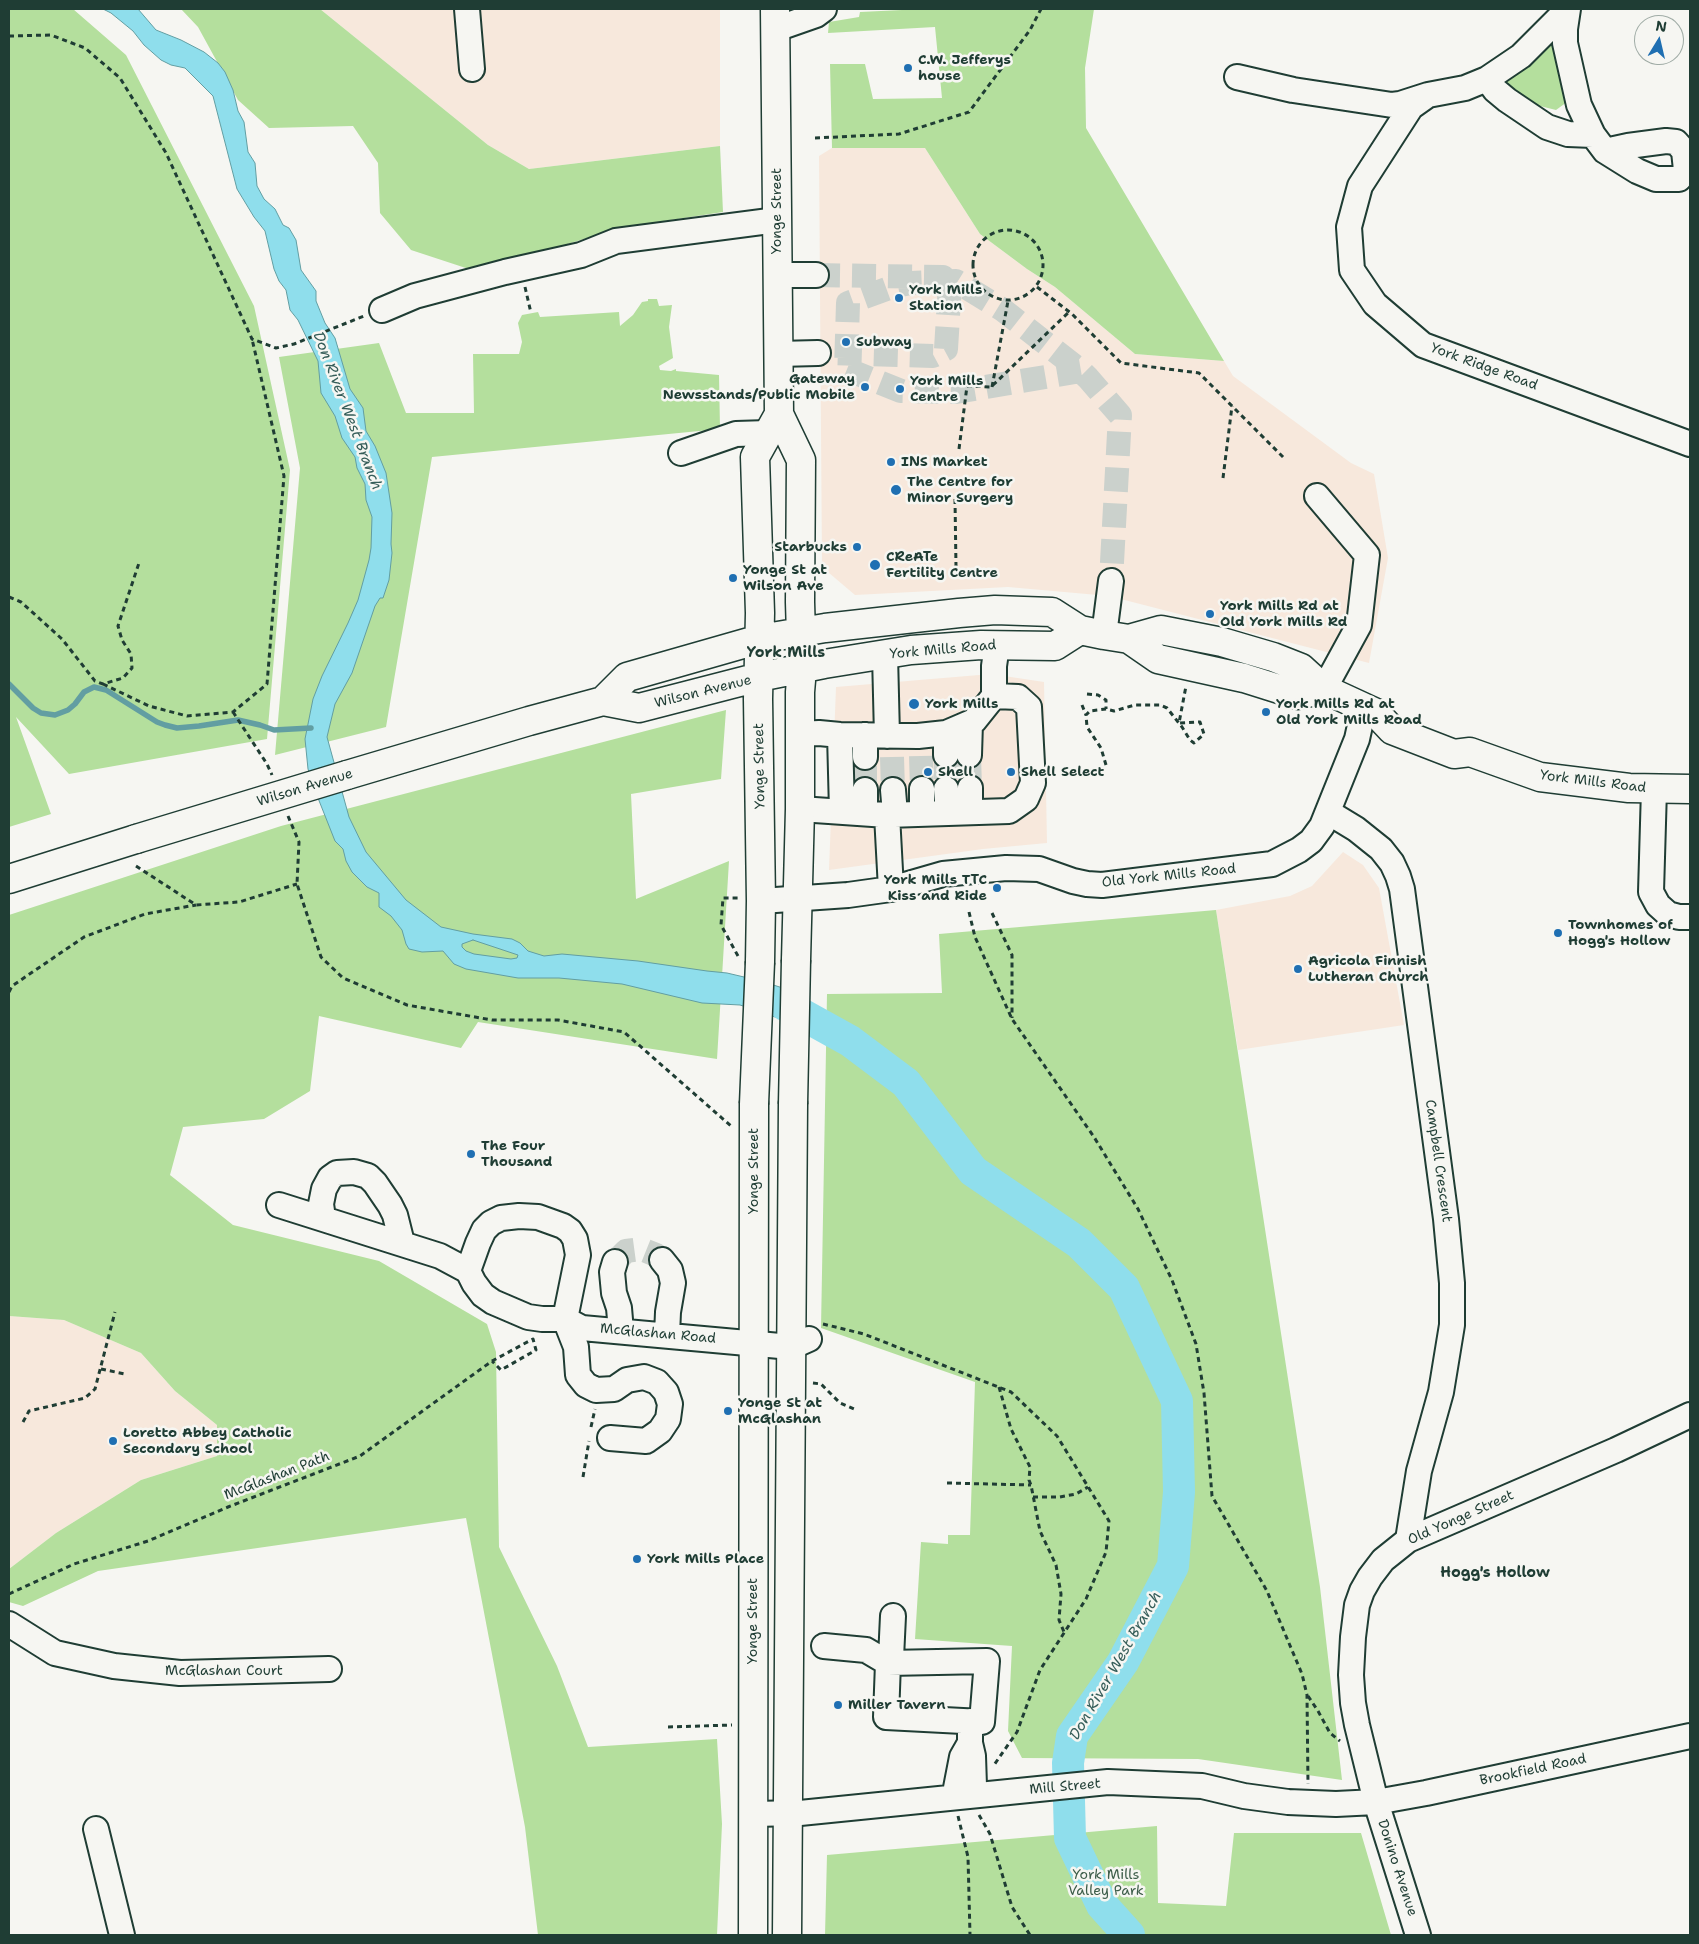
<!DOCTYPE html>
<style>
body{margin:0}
#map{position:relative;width:1699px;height:1944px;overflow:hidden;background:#f6f6f2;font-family:"Shantell Sans",sans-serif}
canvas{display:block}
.frame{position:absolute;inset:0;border:10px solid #1f3d34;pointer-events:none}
.north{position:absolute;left:1634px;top:15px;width:50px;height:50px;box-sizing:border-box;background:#f6f6f2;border:1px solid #a0aca6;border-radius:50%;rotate:9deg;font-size:14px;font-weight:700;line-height:20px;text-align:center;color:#1f3d34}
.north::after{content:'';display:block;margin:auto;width:18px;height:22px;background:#1f6fb2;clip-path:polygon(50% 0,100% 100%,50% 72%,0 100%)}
</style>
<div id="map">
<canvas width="1699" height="1944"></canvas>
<div class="frame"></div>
<div class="north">N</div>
</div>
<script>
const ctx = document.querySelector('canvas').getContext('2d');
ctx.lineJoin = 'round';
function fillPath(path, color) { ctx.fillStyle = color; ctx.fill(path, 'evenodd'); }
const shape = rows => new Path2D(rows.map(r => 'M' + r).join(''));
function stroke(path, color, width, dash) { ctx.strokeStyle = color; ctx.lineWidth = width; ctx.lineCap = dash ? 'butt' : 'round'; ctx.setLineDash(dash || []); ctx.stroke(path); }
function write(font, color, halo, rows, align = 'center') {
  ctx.font = font + ' "Shantell Sans",sans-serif'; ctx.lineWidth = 5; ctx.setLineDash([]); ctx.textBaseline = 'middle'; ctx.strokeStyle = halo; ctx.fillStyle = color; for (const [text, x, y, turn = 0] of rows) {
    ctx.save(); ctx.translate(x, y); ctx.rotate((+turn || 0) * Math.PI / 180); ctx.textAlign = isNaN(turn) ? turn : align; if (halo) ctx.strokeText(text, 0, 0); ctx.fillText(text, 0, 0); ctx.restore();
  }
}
const built = shape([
 [320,9,720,9,720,146,529,169,488,145],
 [832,148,925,148,980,234,1027,269,1055,287,1135,354,1224,361,1233,376,1351,463,1374,474,1388,558,1369,663,1109,596,1008,587,855,595,822,567,819,156],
 [991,674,1044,682,1047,843,983,849,829,870,836,687],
 [1343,852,1363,865,1379,888,1404,1025,1238,1050,1216,910,1290,896,1312,886],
 [9,1316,64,1320,141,1353,175,1391,217,1425,217,1456,141,1480,56,1533,9,1569]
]);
const green = shape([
 [9,9,73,9,126,55,254,306,290,470,267,739,69,774,16,717,51,814,9,827],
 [181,9,320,9,488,145,529,169,720,146,723,212,619,228,478,272,411,250,380,213,378,163,353,126,269,128,238,100,198,27],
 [923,9,1094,9,1085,68,1086,128,1224,361,1135,354,1055,287,1027,269,980,234,925,148,832,148,830,64,865,64,873,99,942,98,935,27,828,33,829,22,859,17,860,12],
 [1543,43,1554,45,1567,102,1556,110,1508,98,1503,84,1503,76],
 [648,299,657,299,659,306,672,305,669,327,673,358,659,366,660,370,671,371,676,369,676,371,719,375,720,429,432,457,386,727,275,755,300,468,279,357,379,343,406,413,474,413,473,354,519,354,522,342,518,323,522,315,538,312,540,317,619,312,620,326,633,315,642,302,648,301],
 [726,710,721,779,631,794,636,899,729,861,717,1059,478,1022,461,1048,319,1016,310,1091,264,1119,183,1127,170,1175,233,1225,379,1261,487,1324,496,1352,499,1547,557,1666,588,1747,717,1739,722,1824,717,1935,538,1935,525,1827,466,1518,98,1571,23,1606,9,1602,9,1569,56,1533,141,1480,217,1456,217,1425,175,1391,141,1353,64,1320,9,1316,9,915,281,826],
 [1216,910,1320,1587,1342,1780,1198,1759,1022,1758,1008,1731,1012,1646,915,1639,921,1542,948,1544,948,1535,970,1535,975,1382,821,1328,827,994,942,993,939,934],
 [1157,1826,1158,1903,1226,1906,1234,1833,1361,1833,1391,1935,825,1935,827,1855]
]);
const water = shape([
 [103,9,138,9,156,30,181,40,204,52,218,63,225,72,233,90,238,111,244,122,248,152,255,163,257,186,264,199,275,209,283,225,289,228,296,240,301,270,316,291,316,301,325,323,335,338,350,389,363,408,366,431,375,446,386,473,392,513,391,544,392,553,389,580,383,598,380,598,375,606,352,673,335,704,327,737,349,817,366,852,406,900,441,927,473,934,512,939,520,943,528,951,544,956,562,954,638,961,707,971,727,973,761,981,792,991,823,1026,787,1021,740,1005,702,1003,622,984,559,978,518,978,466,969,454,964,443,951,422,952,409,949,406,944,402,930,391,916,379,907,379,893,367,887,352,872,346,861,343,849,335,841,316,793,308,769,305,739,313,699,322,676,348,623,358,600,369,560,371,548,372,517,366,500,365,484,357,468,355,457,342,438,335,416,321,393,318,361,298,320,290,310,286,290,279,281,274,269,265,231,254,217,237,189,213,96,185,68,171,65,161,60,144,45,133,31,111,13,103,9],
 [473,940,518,955,517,958,511,959,474,954,466,951,462,947,462,944,473,940]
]);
const stream = shape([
 [9,684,33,708,41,713,55,715,68,710,75,704,84,692,94,687,106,690,157,722,165,725,177,728,199,726,238,720,260,725,274,730,311,728]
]);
const river = shape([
 [785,1005,850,1041,906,1083,973,1171,1079,1243,1124,1288,1177,1401,1179,1492,1173,1566,1123,1662,1072,1736,1068,1763,1070,1838,1102,1905,1129,1935]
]);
const minorTunnel = shape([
 [816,275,943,277,950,284,946,349,933,356,832,353],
 [1081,371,956,392,901,391,846,369,848,303,895,286,911,283,956,281,1003,310,1081,371,1088,378,1120,415,1111,581],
 [946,755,946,789],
 [969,755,970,788],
 [921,756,922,789],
 [892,757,893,790],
 [865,790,865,757],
 [615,1262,626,1251,641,1249,656,1255,662,1260]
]);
const path = shape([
 [9,36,51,35,85,48,120,78,166,153,252,339,276,348,294,344,364,316],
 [815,138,899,134,969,112,1030,30,1041,9],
 '973 265a35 35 0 1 1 70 0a35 35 0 1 1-70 0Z',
 [525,287,531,313],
 [1037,287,1072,314,1121,363,1199,373,1285,459],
 [992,387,1008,301],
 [959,449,967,386,991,387,1069,312],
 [1223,478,1232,406],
 [955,499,956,567],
 [9,597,21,602,62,639,95,681,103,684,123,678,132,668,131,654,122,640,118,626,139,563],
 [103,684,149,706,187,716,233,712,267,684,284,476,252,339],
 [1087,694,1098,695,1106,700,1106,709],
 [1082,705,1086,715],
 [233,712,267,764,272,775],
 [1106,765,1101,748,1087,727,1086,715,1090,711,1106,709,1114,711,1135,705,1160,705,1167,708,1182,727,1190,740,1194,743,1204,734,1200,722,1179,723,1186,686],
 [288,816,299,842,297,884,321,957,343,978,407,1005,492,1020,558,1020,624,1032,731,1126],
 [136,866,196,905,239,902,297,884],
 [969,912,975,937,1012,1019,1094,1137,1138,1209,1172,1280,1196,1344,1204,1393,1212,1496,1267,1591,1302,1674,1307,1695,1308,1784],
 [992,913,1012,955,1012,1018],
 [738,956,721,925,723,898,739,898],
 [9,992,12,986,84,937,145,914,196,905],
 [823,1324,864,1334,1011,1392,1057,1436,1109,1521,1106,1552,1086,1599,1040,1670,1017,1732,994,1765],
 [101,1369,125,1374],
 [813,1383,821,1384,840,1403,854,1409],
 [999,1387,1011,1429,1030,1467,1029,1480,1031,1485,1040,1531,1056,1565,1061,1594,1059,1620,1064,1632],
 [23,1422,29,1411,85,1398,95,1389,115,1312],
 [591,1427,595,1409],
 [583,1477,589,1441],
 [947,1483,1031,1485],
 [1033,1497,1060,1497,1076,1494,1088,1487],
 [9,1594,74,1564,148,1541,228,1507,360,1456,492,1361,533,1339,536,1350,501,1370,492,1361],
 [1308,1696,1318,1711,1330,1733,1340,1741],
 [668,1727,732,1725],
 [979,1815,990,1834,1012,1907,1030,1935],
 [958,1816,968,1857,970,1935]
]);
const minor = shape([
 [467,9,472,69],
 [1568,9,1565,29,1565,43,1579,105,1593,135,1605,151,1637,171,1656,179,1679,179,1686,170,1684,151,1676,142,1666,141,1628,146,1605,151],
 [776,29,816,15,824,9],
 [1237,77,1293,90,1392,105,1400,104,1428,95,1465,88,1487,79,1521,56,1562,15,1566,9],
 [1487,79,1495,90,1507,100,1547,127,1568,134,1593,135],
 [1428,95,1411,107,1360,186,1349,227,1352,270,1375,304,1423,345,1690,444],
 [777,275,816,275],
 [382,310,415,296,505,272,581,255,616,241,777,220],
 [778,354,818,353],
 [681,453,736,434,768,433],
 [1317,496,1367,555,1359,625,1324,689],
 [1104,635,1111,581],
 [885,655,887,736],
 [799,734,819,733,840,735,918,736,946,733,974,721,994,696,994,666,997,645],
 [840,735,842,811],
 [946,755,946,733],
 [969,755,970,723],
 [865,757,865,735],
 [922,789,922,814],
 [946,789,948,813],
 [1654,789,1651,892,1658,905,1668,914,1679,917,1690,917],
 [865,790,865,813],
 [893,790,895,814],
 [800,809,887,815,891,889],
 [970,812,970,788],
 [1328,812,1356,829,1381,849,1392,863,1398,876,1402,889,1446,1219,1452,1283,1452,1325,1441,1392,1419,1471,1408,1540],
 [887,815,1009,811,1026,799,1033,783,1029,707,1018,697,994,696],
 [761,901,848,895,891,889,943,874,1006,868,1039,869,1073,881,1087,884,1102,885,1272,864,1299,850,1311,841,1322,826,1357,739,1364,707],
 [279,1205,440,1256,468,1271,474,1283,483,1295,493,1302,528,1317,542,1319,565,1319,582,1328,791,1347,809,1339],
 [323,1218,321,1204,324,1189,330,1178,337,1173,354,1172,368,1176,375,1183,390,1205,395,1215,402,1243],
 [662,1260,670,1270,673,1283,668,1312,667,1335],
 [615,1262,612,1272,614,1293,619,1308,621,1331],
 [468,1271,478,1243,484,1230,491,1223,501,1218,519,1216,538,1217,563,1226,570,1231,575,1239,578,1255,565,1319,576,1347,578,1375,586,1385,596,1390,614,1389,627,1380,644,1377,657,1382,666,1392,670,1404,668,1419,660,1431,646,1441,610,1438],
 [9,1624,55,1653,114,1666,180,1673,329,1669],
 [824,1646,866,1650,888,1663,987,1661,982,1722,886,1717,888,1663,891,1658,893,1616],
 [970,1721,970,1743,973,1756,974,1786,965,1796,956,1788,962,1757,970,1743],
 [753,1814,800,1813,1108,1782,1202,1786,1244,1796,1288,1802,1336,1804,1376,1802,1426,1793,1690,1736],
 [96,1829,122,1935],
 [1418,1935,1376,1802,1357,1725,1353,1703,1351,1675,1353,1637,1357,1605,1362,1591,1370,1577,1383,1560,1408,1540,1616,1450,1690,1415]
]);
const major = shape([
 [775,9,779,414,801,460,800,602,802,669,800,692,800,809,796,960],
 [1129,639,1158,659,1244,678,1298,695,1324,689],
 [603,701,627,677,760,639,825,628,959,613,995,610,1052,612,1080,630,1104,635,1129,639,1161,630,1222,642,1273,657,1301,668,1324,689,1376,713,1392,730,1454,754,1470,752,1540,777,1629,788,1690,789],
 [347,775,529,721,603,701,639,708,759,677,824,664,911,650,981,645,1055,646,1080,630],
 [9,879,136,839],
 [760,962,761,901,758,699,760,613,755,457,779,414],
 [753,1935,754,1104],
 [787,1935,793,1104]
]);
const majorBridge = shape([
 [136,839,347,775],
 [754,1104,760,962],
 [793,1104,796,960]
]);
const markers = [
 [908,68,5,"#1f6fb2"],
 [899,298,5,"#1f6fb2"],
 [846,342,5,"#1f6fb2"],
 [865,387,5,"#1f6fb2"],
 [900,389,5,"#1f6fb2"],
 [891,462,5,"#1f6fb2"],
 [896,490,6,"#1f6fb2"],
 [857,547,5,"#1f6fb2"],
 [875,565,6,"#1f6fb2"],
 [733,578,5,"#1f6fb2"],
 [1210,614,5,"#1f6fb2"],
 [914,704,6,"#1f6fb2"],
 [1266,712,5,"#1f6fb2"],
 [928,772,5,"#1f6fb2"],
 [1011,772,5,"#1f6fb2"],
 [997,888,5,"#1f6fb2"],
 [1558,933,5,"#1f6fb2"],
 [1298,969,5,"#1f6fb2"],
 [471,1154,5,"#1f6fb2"],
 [728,1411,5,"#1f6fb2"],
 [113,1441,5,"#1f6fb2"],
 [637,1559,5,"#1f6fb2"],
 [838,1705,5,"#1f6fb2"]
];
const poiNames = [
 ["C.W. Jefferys",918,60],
 ["house",918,76],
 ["York Mills",909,290],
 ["Station",909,306],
 ["Subway",856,342],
 ["Gateway",855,379,"right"],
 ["Newsstands/Public Mobile",855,395,"right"],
 ["York Mills",910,381],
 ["Centre",910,397],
 ["INS Market",901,462],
 ["The Centre for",907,482],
 ["Minor Surgery",907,498],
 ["Starbucks",847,547,"right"],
 ["CReATe",886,557],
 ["Fertility Centre",886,573],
 ["Yonge St at",743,570],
 ["Wilson Ave",743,586],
 ["York Mills Rd at",1220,606],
 ["Old York Mills Rd",1220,622],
 ["York Mills",925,704],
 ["York Mills Rd at",1276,704],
 ["Old York Mills Road",1276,720],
 ["Shell",938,772],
 ["Shell Select",1021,772],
 ["York Mills TTC",987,880,"right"],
 ["Kiss and Ride",987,896,"right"],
 ["Townhomes of",1568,925],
 ["Hogg's Hollow",1568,941],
 ["Agricola Finnish",1308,961],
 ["Lutheran Church",1308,977],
 ["The Four",481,1146],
 ["Thousand",481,1162],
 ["Yonge St at",738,1403],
 ["McGlashan",738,1419],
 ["Loretto Abbey Catholic",123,1433],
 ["Secondary School",123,1449],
 ["York Mills Place",647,1559],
 ["Miller Tavern",848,1705]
];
const streetNames = [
 ["Yonge Street",777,211,-90],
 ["York Ridge Road",1484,367,20],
 ["York Mills Road",943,650,-5],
 ["Wilson Avenue",703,692,-14],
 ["Yonge Street",760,766,-91],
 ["York Mills Road",1593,782,7],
 ["Wilson Avenue",305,788,-17],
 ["Old York Mills Road",1169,876,-6],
 ["Campbell Crescent",1438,1161,82],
 ["Yonge Street",754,1171,-90],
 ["McGlashan Road",658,1334,5],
 ["McGlashan Path",277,1476,-21],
 ["Old Yonge Street",1461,1518,-24],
 ["Yonge Street",753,1621,-90],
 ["McGlashan Court",224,1671],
 ["Brookfield Road",1533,1770,-12],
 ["Mill Street",1065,1787,-5],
 ["Donino Avenue",1397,1868,72]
];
const parkNames = [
 ["York Mills",1106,1875],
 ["Valley Park",1106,1891]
];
const waterNames = [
 ["Don River West Branch",347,411,69],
 ["Don River West Branch",1116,1666,-60]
];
const neighbourhoodNames = [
 ["York Mills",786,653],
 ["Hogg's Hollow",1495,1573]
];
fillPath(built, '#f7e8dc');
fillPath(green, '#b4df9d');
fillPath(water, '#8fdeec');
stroke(water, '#629ea2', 1);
stroke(stream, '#629ea2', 5.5);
stroke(river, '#8fdeec', 32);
stroke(minorTunnel, '#cbd1cc', 24, [24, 12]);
stroke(minor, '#1f3d34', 28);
stroke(major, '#1f3d34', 31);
stroke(path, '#1f3d34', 3, [5, 4]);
stroke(minor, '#f6f6f2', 24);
stroke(major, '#f6f6f2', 28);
stroke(majorBridge, '#1f3d34', 31, []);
stroke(majorBridge, '#f6f6f2', 28);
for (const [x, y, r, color] of markers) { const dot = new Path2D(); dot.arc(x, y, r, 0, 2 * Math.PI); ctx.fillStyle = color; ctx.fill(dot); stroke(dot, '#f6f6f2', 2); }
write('bold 14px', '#1f3d34', '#f6f6f2', poiNames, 'left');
write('14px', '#1f3d34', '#f6f6f2', streetNames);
write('14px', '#3d5d49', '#f6f6f2', parkNames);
write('italic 15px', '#355d59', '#f6f6f2', waterNames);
write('bold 15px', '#1f3d34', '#f6f6f2', neighbourhoodNames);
</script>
